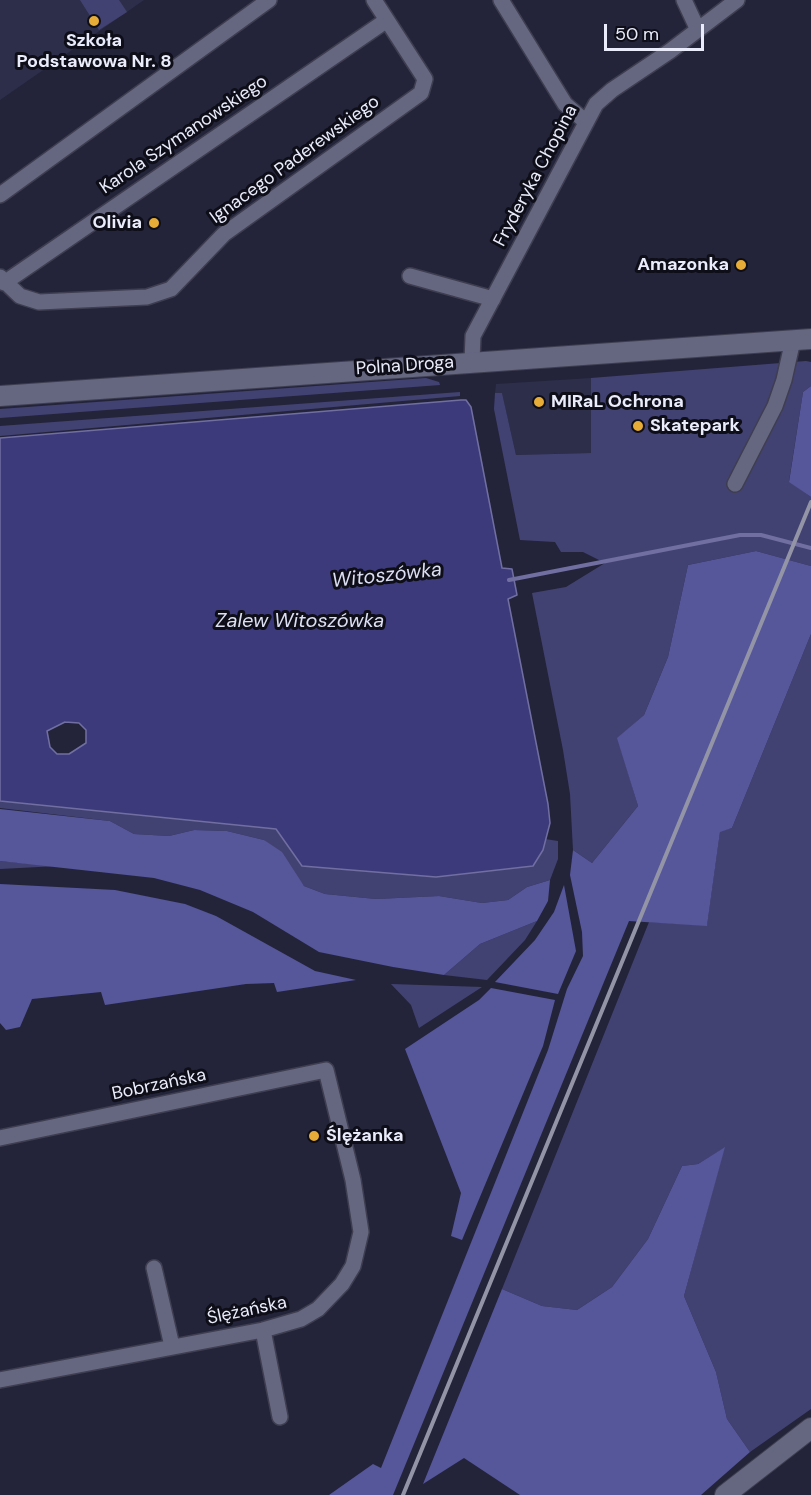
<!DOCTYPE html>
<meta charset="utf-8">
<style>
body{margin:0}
#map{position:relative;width:811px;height:1495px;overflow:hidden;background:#23243a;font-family:"DM Sans",sans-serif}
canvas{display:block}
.scale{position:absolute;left:604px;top:24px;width:100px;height:27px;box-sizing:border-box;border:3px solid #eaebfb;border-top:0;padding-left:8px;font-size:18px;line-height:21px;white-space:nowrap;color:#eaebfb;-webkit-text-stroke:4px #0e0e18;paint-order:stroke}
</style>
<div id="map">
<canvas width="811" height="1495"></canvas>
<div class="scale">50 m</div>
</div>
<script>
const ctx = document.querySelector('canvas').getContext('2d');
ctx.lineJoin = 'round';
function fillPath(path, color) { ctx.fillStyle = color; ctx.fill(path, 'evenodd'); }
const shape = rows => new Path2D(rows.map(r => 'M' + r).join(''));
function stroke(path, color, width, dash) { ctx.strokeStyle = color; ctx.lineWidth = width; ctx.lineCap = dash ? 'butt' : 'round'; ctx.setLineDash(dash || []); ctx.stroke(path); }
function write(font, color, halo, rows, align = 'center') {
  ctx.font = font + ' "DM Sans",sans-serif'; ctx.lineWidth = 6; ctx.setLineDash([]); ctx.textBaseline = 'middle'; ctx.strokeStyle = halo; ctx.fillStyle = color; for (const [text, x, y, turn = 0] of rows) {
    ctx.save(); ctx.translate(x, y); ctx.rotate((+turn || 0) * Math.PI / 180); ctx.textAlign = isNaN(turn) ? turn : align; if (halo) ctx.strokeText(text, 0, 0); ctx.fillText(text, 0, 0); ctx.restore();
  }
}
const built = shape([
 [0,0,144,0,0,100],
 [591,378,591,453,516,455,502,394,495,393,496,384]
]);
const green = shape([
 [80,0,119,0,127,12,99,30],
 [806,361,811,362,811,386,803,392,789,481,811,497,811,566,756,551,688,565,668,657,644,715,618,738,638,806,592,863,573,850,570,794,563,750,532,593,566,587,605,563,583,552,561,552,555,542,520,540,494,409,495,393,502,393,516,455,591,453,591,378],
 [426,378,439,382,440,385,0,418,0,409],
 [460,392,460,396,0,436,0,426],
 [811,634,811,1409,750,1452,727,1419,716,1372,684,1296,724,1148,698,1164,682,1166,648,1239,612,1287,577,1310,542,1306,502,1289,649,922,707,925,720,831,732,828],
 [0,801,276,829,302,866,436,877,533,866,543,850,545,839,558,841,558,859,550,880,527,887,508,900,482,903,439,896,376,899,325,894,304,886,264,840,227,831,194,830,169,836,134,834,110,821,0,808],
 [0,861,58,866,0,869],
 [537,921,525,940,487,980,444,975,480,944],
 [391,984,482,987,419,1028,411,1005]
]);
const forest = shape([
 [811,386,811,497,789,482,803,392],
 [756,551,811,566,811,634,732,828,720,832,707,926,629,921,393,1495,329,1495,373,1464,381,1468,548,1050,567,989,583,956,582,932,570,875,573,850,592,863,638,806,617,738,644,715,668,657,688,565],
 [0,809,110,821,134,834,169,836,194,830,227,831,264,840,282,852,304,886,325,894,376,899,439,896,482,903,508,900,527,887,550,880,548,901,537,921,480,944,444,975,393,967,319,952,253,912,200,890,154,878,0,861],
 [0,884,115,890,185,904,216,916,315,971,356,980,277,992,274,983,246,984,105,1005,101,992,32,999,20,1027,6,1030,0,1023],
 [564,885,576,951,558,994,495,982,535,940,554,912],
 [491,988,555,1000,543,1046,462,1240,451,1236,461,1193,405,1049,479,1000],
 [725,1147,684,1296,716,1372,727,1419,750,1452,701,1495,520,1495,464,1458,423,1484,502,1289,542,1306,577,1310,612,1287,648,1239,682,1166,698,1164]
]);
const water = shape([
 [461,400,466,400,471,407,502,568,512,569,517,595,508,599,548,804,550,823,543,850,533,866,436,877,302,866,276,829,0,801,0,438,461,400],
 [65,722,79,723,86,730,86,743,69,754,57,754,50,747,47,731,65,722]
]);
const stream = shape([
 [509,580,740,535,761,535,811,548]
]);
const minor = shape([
 [501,0,565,104,586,122],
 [684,0,698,30],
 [0,195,269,0],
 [410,276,493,299],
 [0,277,20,296,39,302,147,297,171,289,224,234,421,93,425,79,374,0],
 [4,283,387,20],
 [472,361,473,336,596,104,612,90,670,51,737,0],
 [735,484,775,406,784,380,793,340],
 [0,1138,326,1070,353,1180,361,1232,353,1266,342,1284,318,1309,301,1319,263,1330,0,1380],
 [154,1268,172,1346],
 [263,1330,280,1417]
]);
const tertiary = shape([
 [0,396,811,339],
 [725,1495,811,1428]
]);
const rail = shape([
 [403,1495,811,502]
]);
const markers = [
 [94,21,6,"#e7ac37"],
 [154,223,6,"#e7ac37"],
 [741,265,6,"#e7ac37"],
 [539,402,6,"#e7ac37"],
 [638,426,6,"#e7ac37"],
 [314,1136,6,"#e7ac37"]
];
const poiNames = [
 ["Szkoła",94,41,"center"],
 ["Podstawowa Nr. 8",94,62,"center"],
 ["Olivia",142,223,"right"],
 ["Amazonka",729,265,"right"],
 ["MIRaL Ochrona",551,402],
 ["Skatepark",650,426],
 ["Ślężanka",326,1136]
];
const streetNames = [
 ["Karola Szymanowskiego",184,135,-34],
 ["Ignacego Paderewskiego",295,160,-36],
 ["Fryderyka Chopina",536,176,-62],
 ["Polna Droga",405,366,-4],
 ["Bobrzańska",159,1085,-12],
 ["Ślężańska",247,1311,-12]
];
const waterNames = [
 ["Witoszówka",387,576,-6],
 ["Zalew Witoszówka",300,622]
];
fillPath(built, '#2d2e4a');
fillPath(green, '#424272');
fillPath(forest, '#56569b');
fillPath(water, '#3d3a7c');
stroke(water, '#716fa2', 1.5);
stroke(stream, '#716fa2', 4);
stroke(minor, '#3e3e50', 18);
stroke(tertiary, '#3e3e50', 22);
stroke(minor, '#656680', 15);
stroke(tertiary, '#656680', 20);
stroke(rail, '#9394a6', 4);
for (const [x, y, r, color] of markers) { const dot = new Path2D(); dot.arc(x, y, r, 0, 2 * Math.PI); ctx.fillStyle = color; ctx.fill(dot); stroke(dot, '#0e0e18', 2); }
write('bold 18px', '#eaebfb', '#0e0e18', poiNames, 'left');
write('18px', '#eaebfb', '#0e0e18', streetNames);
write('italic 20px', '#dcdef2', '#0e0e18', waterNames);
</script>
